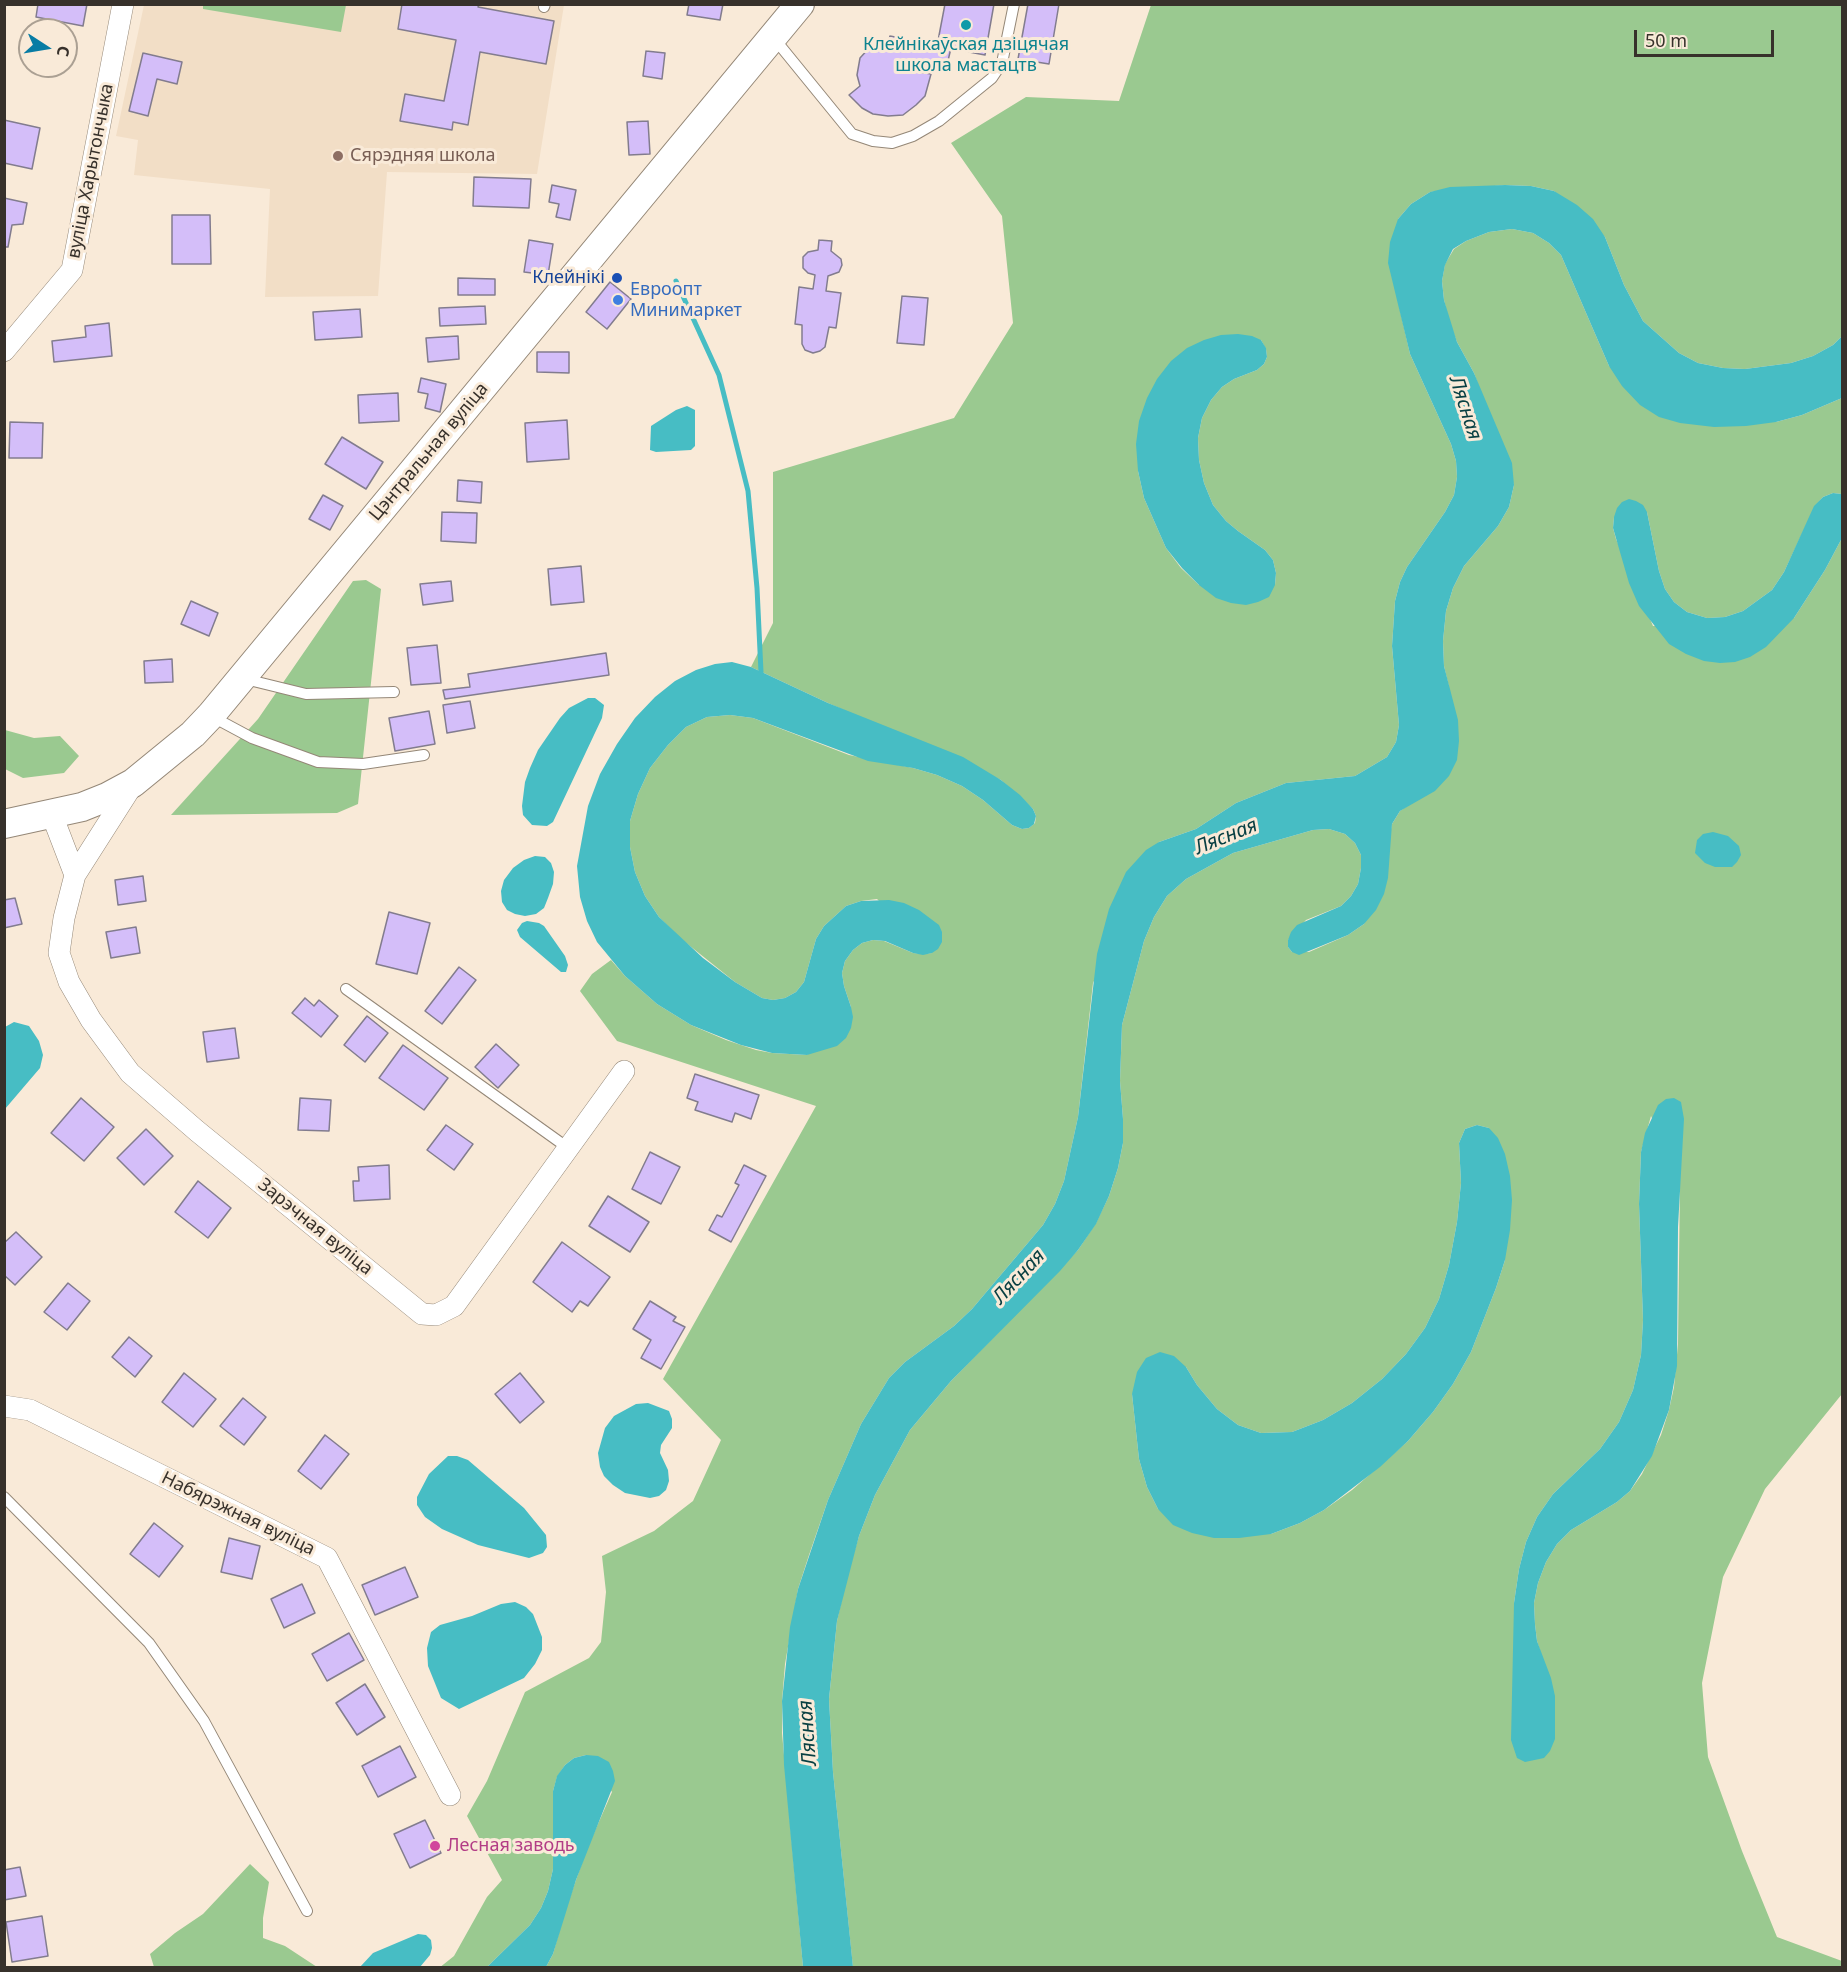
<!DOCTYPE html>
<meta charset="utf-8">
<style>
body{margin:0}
#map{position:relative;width:1847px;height:1972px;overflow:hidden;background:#f9ead8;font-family:"Noto Sans",sans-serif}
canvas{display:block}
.frame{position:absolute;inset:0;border:6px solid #37312b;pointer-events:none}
.north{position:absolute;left:18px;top:18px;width:60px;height:60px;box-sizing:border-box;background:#f9ead8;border:2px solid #aba093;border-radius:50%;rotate:102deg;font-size:16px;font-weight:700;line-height:24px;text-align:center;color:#37312b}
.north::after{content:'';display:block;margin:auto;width:21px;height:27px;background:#087ca4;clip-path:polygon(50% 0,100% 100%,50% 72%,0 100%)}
.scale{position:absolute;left:1634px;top:30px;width:140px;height:27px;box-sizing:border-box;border:3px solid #37312b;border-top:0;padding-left:8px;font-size:18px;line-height:21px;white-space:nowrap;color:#37312b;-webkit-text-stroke:4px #f9ead8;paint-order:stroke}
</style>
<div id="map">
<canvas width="1847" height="1972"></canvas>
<div class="frame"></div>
<div class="north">С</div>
<div class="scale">50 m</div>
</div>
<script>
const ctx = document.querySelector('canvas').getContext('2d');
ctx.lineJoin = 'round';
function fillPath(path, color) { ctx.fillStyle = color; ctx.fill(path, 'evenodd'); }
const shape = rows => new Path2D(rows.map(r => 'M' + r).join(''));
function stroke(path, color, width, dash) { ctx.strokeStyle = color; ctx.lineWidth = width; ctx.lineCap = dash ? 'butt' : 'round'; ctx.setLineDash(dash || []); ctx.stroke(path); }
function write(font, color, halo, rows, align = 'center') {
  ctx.font = font + ' "Noto Sans",sans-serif'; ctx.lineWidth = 6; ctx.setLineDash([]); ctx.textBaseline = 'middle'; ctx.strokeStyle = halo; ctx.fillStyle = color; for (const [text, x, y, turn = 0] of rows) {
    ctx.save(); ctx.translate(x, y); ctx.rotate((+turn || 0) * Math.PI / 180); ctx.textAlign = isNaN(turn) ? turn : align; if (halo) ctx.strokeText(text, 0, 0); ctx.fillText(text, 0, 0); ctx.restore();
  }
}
const built = shape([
 [144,5,564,5,537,174,387,172,378,296,265,297,270,189,134,175,138,140,116,136]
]);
const green = shape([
 [203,5,203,4,346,5,341,32,203,9],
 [1151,5,1842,5,1842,336,1833,345,1813,356,1791,363,1745,369,1723,368,1698,363,1679,353,1643,321,1624,285,1605,237,1554,191,1531,186,1505,185,1430,192,1411,204,1398,219,1399,306,1410,354,1451,444,1456,461,1457,477,1454,495,1445,512,1407,567,1400,582,1395,601,1392,646,1399,725,1396,742,1387,757,1355,776,1286,783,1236,803,1196,829,1159,842,1093,983,1078,1117,1064,1181,1055,1204,1043,1225,972,1309,954,1326,905,1362,889,1378,861,1424,828,1500,809,1555,798,1589,785,1664,782,1701,782,1733,803,1967,546,1967,553,1954,565,1911,587,1849,612,1792,586,1755,574,1758,565,1765,557,1777,553,1791,553,1869,548,1891,541,1908,530,1925,487,1967,439,1968,454,1956,487,1897,502,1880,467,1816,487,1781,525,1692,589,1658,601,1642,606,1592,602,1556,654,1531,693,1501,721,1440,663,1379,816,1106,617,1041,580,991,592,974,611,960,625,976,657,1004,691,1025,726,1040,756,1050,772,1053,807,1055,851,1007,844,986,842,973,845,961,853,950,862,943,873,940,884,941,913,953,923,954,932,953,877,899,861,901,846,906,824,926,816,939,804,982,796,992,785,998,773,1000,762,998,735,982,680,938,659,917,645,896,635,872,630,847,630,821,638,794,650,768,668,745,686,727,707,717,730,715,753,718,849,755,913,768,937,775,962,786,983,800,1012,825,1022,829,1029,828,1035,823,1036,816,1033,809,1001,780,828,703,751,667,773,623,773,472,954,418,1013,323,1002,216,951,143,1026,97,1119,101],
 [1261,340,1266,349,1267,357,1264,364,1257,370,1234,379,1222,387,1211,400,1202,418,1198,438,1199,460,1204,483,1213,505,1226,521,1238,531,1265,550,1273,560,1276,573,1275,585,1199,585,1181,568,1166,548,1144,498,1138,471],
 [1512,229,1533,233,1549,243,1561,255,1609,366,1776,422,1802,415,1842,398,1842,494,1833,493,1823,497,1815,506,1784,572,1772,590,1743,611,1725,617,1707,618,1687,612,1674,602,1665,589,1659,571,1647,512,1614,517,1613,528,1616,539,1653,626,1794,618,1825,570,1842,538,1842,1394,1765,1489,1723,1577,1702,1683,1708,1757,1742,1851,1777,1937,1842,1961,1842,1967,853,1968,833,1772,829,1699,837,1621,847,1576,859,1536,875,1495,910,1430,951,1381,1078,1250,1096,1223,1109,1196,1118,1168,1123,1143,1123,1119,1120,1081,1122,1025,1144,941,1154,917,1167,896,1186,879,1233,853,1313,830,1329,829,1345,834,1355,843,1361,855,1361,868,1358,884,1351,896,1341,906,1306,920,1288,940,1288,947,1292,952,1309,952,1348,935,1364,924,1389,840,1392,824,1400,811,1413,802,1449,687,1444,666,1443,641,1446,611,1453,588,1464,566,1498,526,1509,507,1514,485,1474,373,1457,342,1449,321,1444,300,1442,281,1445,264,1454,249,1466,241,1489,232],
 [1651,1116,1680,1182,1678,1344,1674,1387,1669,1410,1661,1435,1642,1474,1630,1491,1617,1502,1571,1530,1557,1544,1546,1562,1538,1583,1534,1603,1535,1624,1537,1641,1554,1696,1555,1739,1514,1603,1519,1569,1526,1542,1537,1517,1553,1494,1600,1449,1619,1422,1633,1390,1641,1355,1643,1320,1639,1204,1641,1152],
 [1477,1125,1489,1128,1505,1260,1496,1288,1471,1352,1453,1384,1433,1412,1408,1441,1352,1490,1324,1510,1300,1523,1271,1534,1158,1509,1147,1487,1139,1459,1132,1394,1186,1367,1197,1385,1217,1409,1238,1425,1261,1433,1292,1432,1323,1420,1352,1403,1382,1379,1406,1354,1425,1328,1439,1299,1449,1265,1457,1222,1461,1183,1459,1143,1465,1129],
 [366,580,381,589,358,804,337,813,171,815,258,719,353,581],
 [5,730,34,738,60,736,79,756,64,773,23,778,5,769],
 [250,1864,269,1882,263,1918,263,1938,285,1946,317,1967,154,1967,150,1954,175,1933,203,1914]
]);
const water = shape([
 [1505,185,1531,186,1554,191,1577,205,1593,219,1605,237,1624,285,1643,321,1679,353,1698,363,1723,368,1745,369,1791,363,1813,356,1833,345,1842,336,1842,398,1802,415,1776,422,1746,426,1714,427,1680,423,1659,417,1640,405,1622,386,1609,366,1561,255,1549,243,1533,233,1512,229,1489,232,1466,241,1453,249,1445,265,1442,281,1444,300,1457,342,1474,373,1512,463,1514,485,1509,507,1498,526,1464,566,1453,588,1446,611,1443,641,1444,666,1458,720,1459,741,1457,760,1449,776,1435,791,1400,811,1392,824,1388,878,1384,894,1376,910,1364,924,1348,935,1299,955,1292,952,1288,947,1288,940,1291,932,1297,925,1341,906,1351,896,1358,884,1361,868,1361,855,1355,843,1345,834,1329,829,1313,830,1233,853,1186,879,1167,896,1154,917,1144,941,1122,1025,1120,1081,1123,1119,1123,1143,1118,1168,1109,1196,1096,1224,1078,1250,1060,1271,951,1381,910,1430,875,1495,859,1536,837,1621,829,1699,833,1772,853,1967,803,1967,784,1765,782,1701,790,1627,798,1589,828,1500,861,1424,889,1378,905,1362,954,1326,972,1309,1043,1225,1055,1204,1064,1181,1078,1117,1097,954,1109,909,1126,872,1146,850,1159,842,1196,829,1236,803,1286,783,1355,776,1387,757,1396,742,1399,725,1392,646,1395,601,1400,582,1407,567,1445,512,1454,495,1457,477,1456,461,1451,444,1410,354,1388,263,1390,242,1398,219,1411,204,1430,192,1450,187],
 [1238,334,1252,336,1261,340,1266,348,1267,357,1264,364,1257,370,1234,379,1222,387,1211,400,1202,418,1198,438,1199,460,1204,483,1213,505,1226,521,1238,531,1265,550,1273,560,1276,573,1275,585,1269,597,1258,602,1246,605,1231,603,1216,598,1199,585,1182,568,1166,548,1144,498,1138,471,1136,444,1139,421,1147,398,1157,379,1171,361,1187,348,1204,340,1221,335],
 [687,406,695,410,695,446,691,450,656,452,650,450,651,426,676,410],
 [1833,493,1842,494,1842,538,1825,570,1794,618,1766,647,1750,657,1735,662,1720,663,1704,661,1686,654,1669,644,1639,606,1629,583,1613,528,1614,517,1617,508,1622,502,1629,499,1636,501,1643,505,1647,512,1659,571,1665,589,1674,602,1687,612,1707,618,1725,617,1743,611,1772,590,1784,572,1814,506,1823,497],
 [732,662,751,667,828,703,963,757,1001,780,1020,795,1033,809,1036,816,1034,824,1029,828,1022,829,1012,825,983,800,962,786,937,775,913,768,868,761,753,718,730,715,707,717,686,727,668,745,650,768,638,794,630,821,630,847,635,872,645,896,659,917,703,958,735,982,762,998,773,1000,785,998,796,992,804,982,816,939,824,926,846,906,861,901,889,900,904,903,919,910,939,925,942,932,942,942,938,949,932,953,923,955,913,953,885,941,873,940,862,943,853,950,845,961,842,973,844,986,851,1007,853,1017,851,1028,846,1038,837,1046,807,1055,772,1053,741,1045,691,1025,657,1004,625,976,597,942,587,921,580,897,577,866,588,806,600,774,617,744,635,718,655,697,675,681,696,670,715,664],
 [588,698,595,698,604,705,602,718,553,822,547,826,532,825,523,815,522,806,525,782,530,768,538,750,560,718,569,708],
 [1713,832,1728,836,1739,846,1741,855,1737,862,1732,867,1715,867,1705,863,1695,853,1697,840,1703,834],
 [535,856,545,857,551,863,554,872,553,884,548,898,544,908,536,914,525,916,515,914,507,910,502,902,501,891,504,880,513,868,524,860],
 [527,921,539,923,544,926,565,956,568,965,566,972,561,972,520,937,517,930,522,923],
 [14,1022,29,1026,39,1041,43,1055,40,1068,5,1109,5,1027],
 [1674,1098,1681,1102,1684,1119,1678,1227,1677,1366,1669,1410,1652,1456,1630,1491,1617,1502,1571,1530,1557,1544,1546,1562,1538,1583,1534,1603,1535,1624,1537,1641,1551,1678,1555,1696,1555,1739,1550,1751,1544,1758,1525,1762,1517,1758,1511,1740,1514,1603,1519,1569,1526,1542,1537,1517,1553,1494,1600,1449,1619,1422,1633,1390,1641,1355,1643,1320,1639,1204,1641,1152,1645,1133,1658,1105,1666,1099],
 [1477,1125,1489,1128,1498,1138,1505,1154,1510,1176,1512,1200,1510,1230,1505,1260,1496,1288,1471,1352,1453,1384,1433,1412,1408,1441,1380,1467,1324,1510,1300,1523,1271,1534,1239,1538,1214,1538,1192,1533,1173,1525,1158,1509,1147,1487,1139,1459,1132,1394,1137,1372,1146,1358,1160,1352,1174,1356,1186,1367,1197,1385,1217,1409,1238,1425,1261,1433,1292,1432,1323,1420,1352,1403,1382,1379,1406,1354,1425,1328,1439,1299,1449,1265,1457,1222,1461,1183,1459,1143,1465,1129],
 [648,1403,669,1411,672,1419,672,1428,661,1445,660,1453,668,1470,669,1481,666,1490,659,1496,650,1498,625,1493,613,1485,604,1476,600,1467,598,1453,605,1428,614,1416,636,1404],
 [448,1456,457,1456,468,1460,524,1508,546,1535,547,1547,543,1553,529,1558,478,1545,442,1529,425,1517,417,1505,417,1497,429,1474],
 [515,1602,526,1607,533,1614,542,1637,542,1650,535,1664,524,1678,459,1709,441,1698,428,1666,427,1648,431,1632,440,1625,472,1616,501,1604],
 [586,1755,598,1756,609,1762,613,1771,615,1781,576,1880,553,1954,546,1967,487,1967,530,1925,541,1908,548,1891,553,1869,553,1791,557,1776,565,1765,574,1758],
 [418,1934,426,1935,431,1940,432,1948,430,1955,420,1967,360,1967,373,1953]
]);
const stream = shape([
 [676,281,719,375,748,491,757,588,761,672]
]);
const building = shape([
 [38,4,87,4,83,26,36,17,38,4],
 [402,4,479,4,478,7,554,21,546,64,480,52,468,125,453,122,452,130,400,121,405,94,444,101,456,40,398,29,402,4],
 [689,4,723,4,720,20,687,15,689,4],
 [945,4,994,4,985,55,937,46,945,4],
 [1028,4,1059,4,1049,64,1018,59,1028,4],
 [890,36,951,48,947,65,934,62,920,64,919,72,931,74,925,96,916,105,903,115,888,116,873,114,862,108,849,95,860,86,857,75,860,58,871,46,888,42,890,36],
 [646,51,665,53,662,79,643,76,646,51],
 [143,53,182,62,177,84,157,79,148,116,129,111,143,53],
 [4,120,40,128,32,169,4,163,4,120],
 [648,121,650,154,629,155,627,122,648,121],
 [474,177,531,179,529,208,473,206,474,177],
 [552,185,576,190,570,220,556,217,559,204,549,202,552,185],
 [4,198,27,203,23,224,12,225,8,247,4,247,4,198],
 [172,215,210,215,211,264,172,264,172,215],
 [529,240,553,244,548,275,524,272,529,240],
 [819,240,832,241,831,251,841,259,842,265,839,272,828,276,826,291,841,293,836,328,829,327,825,347,820,351,813,353,805,350,802,344,802,325,795,324,799,287,813,289,815,275,808,273,803,268,803,257,808,252,818,250,819,240],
 [458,278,495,279,495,295,458,295,458,278],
 [610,282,631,299,607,329,586,312,610,282],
 [902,296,928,298,924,345,897,343,902,296],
 [485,306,486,324,440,326,439,308,485,306],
 [360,309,362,337,315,340,313,312,360,309],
 [109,323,112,356,54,362,52,341,86,337,85,326,109,323],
 [458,336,459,359,428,362,426,338,458,336],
 [537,352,569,352,569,373,537,372,537,352],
 [421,378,446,384,440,412,425,408,428,394,418,392,421,378],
 [398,393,399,421,359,423,358,395,398,393],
 [567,420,569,459,527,462,525,423,567,420],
 [10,422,43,423,42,458,9,458,10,422],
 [342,437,383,462,366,489,325,464,342,437],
 [458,480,482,482,481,503,457,501,458,480],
 [323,495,343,506,330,530,309,519,323,495],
 [442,512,477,513,476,543,441,541,442,512],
 [581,566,584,602,551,605,548,569,581,566],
 [451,581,453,601,423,605,420,584,451,581],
 [191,601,218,613,209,636,181,624,191,601],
 [437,645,441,683,411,685,407,648,437,645],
 [606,653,609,675,445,699,443,690,470,687,468,674,606,653],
 [172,659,173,682,145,683,144,661,172,659],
 [470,701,475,728,447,733,443,705,470,701],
 [429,711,435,744,395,751,389,718,429,711],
 [143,876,146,901,118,905,115,880,143,876],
 [15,898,22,924,4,928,4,900,15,898],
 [389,912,430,923,417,974,376,964,389,912],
 [136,927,140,953,111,958,106,932,136,927],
 [459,967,476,980,442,1024,425,1011,459,967],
 [305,998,314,1006,319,1000,338,1016,321,1037,292,1013,305,998],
 [367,1016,388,1033,365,1062,344,1045,367,1016],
 [235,1028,239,1058,207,1062,203,1032,235,1028],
 [496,1044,519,1065,498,1088,475,1067,496,1044],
 [403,1045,448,1078,424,1110,379,1078,403,1045],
 [695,1074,759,1095,751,1119,735,1113,732,1122,695,1110,698,1102,687,1098,695,1074],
 [81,1098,114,1127,84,1161,51,1133,81,1098],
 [300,1098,331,1100,329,1131,298,1130,300,1098],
 [446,1125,473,1144,454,1170,427,1150,446,1125],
 [146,1129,173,1156,144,1185,117,1158,146,1129],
 [650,1152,680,1167,661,1204,632,1189,650,1152],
 [389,1165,390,1199,354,1201,353,1181,359,1181,358,1167,389,1165],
 [744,1165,766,1176,731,1242,709,1230,717,1215,722,1217,739,1185,735,1183,744,1165],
 [198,1181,231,1208,208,1238,175,1212,198,1181],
 [608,1196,649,1222,630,1252,589,1226,608,1196],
 [16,1232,42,1257,15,1285,4,1275,4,1243,16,1232],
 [562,1242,610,1277,588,1306,580,1301,572,1312,533,1282,562,1242],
 [68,1283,90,1301,67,1330,44,1312,68,1283],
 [650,1301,676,1317,673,1321,685,1327,661,1369,641,1358,651,1340,633,1329,650,1301],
 [129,1337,152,1356,135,1377,112,1357,129,1337],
 [184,1373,216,1399,193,1427,162,1402,184,1373],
 [520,1373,544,1402,520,1423,495,1394,520,1373],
 [243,1398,266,1417,244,1445,220,1426,243,1398],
 [325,1435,349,1454,321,1489,298,1471,325,1435],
 [154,1523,183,1546,159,1577,130,1554,154,1523],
 [229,1538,260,1546,252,1579,221,1572,229,1538],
 [405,1567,418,1597,375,1615,362,1585,405,1567],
 [302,1584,315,1613,284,1628,271,1599,302,1584],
 [349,1633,364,1660,327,1681,312,1654,349,1633],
 [365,1684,385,1717,357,1735,336,1703,365,1684],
 [400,1746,416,1777,378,1797,362,1766,400,1746],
 [425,1820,441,1853,410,1868,394,1834,425,1820],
 [20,1867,26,1896,4,1900,4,1870,20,1867],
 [42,1916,48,1956,12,1962,6,1922,42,1916]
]);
const lane = shape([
 [544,7,545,4],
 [773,37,852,134,873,141,892,143,913,136,939,121,992,78,1002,63,1014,4],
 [245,679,306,694,394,692],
 [211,716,252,738,318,762,363,764,424,755],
 [346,989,568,1148],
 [4,1497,149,1643,204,1721,307,1911]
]);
const street = shape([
 [4,351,72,270,123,4],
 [52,815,75,875,64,918,59,953,69,982,91,1020,130,1073,197,1131,422,1314,436,1315,454,1306,624,1071],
 [75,875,133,784],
 [4,1406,30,1410,327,1558,450,1795]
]);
const secondary = shape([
 [4,824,82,807,107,797,133,783,193,734,211,715,800,4]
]);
const markers = [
 [966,25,6,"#0f9aa8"],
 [338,156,6,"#8d6e63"],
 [617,278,6,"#1a4fb4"],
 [618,300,6,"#3f7fe0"],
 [435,1846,6,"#d1479c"]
];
const cultureNames = [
 ["Клейнікаўская дзіцячая",966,45],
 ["школа мастацтв",966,66]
];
const educationNames = [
 ["Сярэдняя школа",350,156]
];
const streetNames = [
 ["вуліца Харытончыка",91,171,-79],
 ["Цэнтральная вуліца",429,452,-50],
 ["Зарэчная вуліца",315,1227,39],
 ["Набярэжная вуліца",238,1514,26]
];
const transitNames = [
 ["Клейнікі",605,278]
];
const shopNames = [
 ["Евроопт",630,290],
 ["Минимаркет",630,311]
];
const hotelNames = [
 ["Лесная заводь",447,1846]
];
const waterNames = [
 ["Лясная",1465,408,72],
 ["Лясная",1226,837,-22],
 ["Лясная",1019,1277,-47],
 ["Лясная",808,1733,-94]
];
fillPath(built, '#f2dec6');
fillPath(green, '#9ac990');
fillPath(water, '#47bdc4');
stroke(stream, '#47bdc4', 5);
fillPath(building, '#d4bef9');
stroke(building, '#827c8e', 1.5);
stroke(lane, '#948777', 12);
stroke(street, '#948777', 22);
stroke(secondary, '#948777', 30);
stroke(lane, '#fff', 10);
stroke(street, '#fff', 21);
stroke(secondary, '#fff', 28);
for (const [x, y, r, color] of markers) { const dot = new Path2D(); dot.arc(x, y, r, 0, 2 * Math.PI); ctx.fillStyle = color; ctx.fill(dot); stroke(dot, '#f9ead8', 2); }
write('18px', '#0d838f', '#f9ead8', cultureNames);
write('18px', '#785e54', '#f9ead8', educationNames, 'left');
write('18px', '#37312b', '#f9ead8', streetNames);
write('18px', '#164399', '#f9ead8', transitNames, 'right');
write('18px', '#366cbe', '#f9ead8', shopNames, 'left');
write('18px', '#b23c85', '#f9ead8', hotelNames, 'left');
write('italic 20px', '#094043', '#f9ead8', waterNames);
</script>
